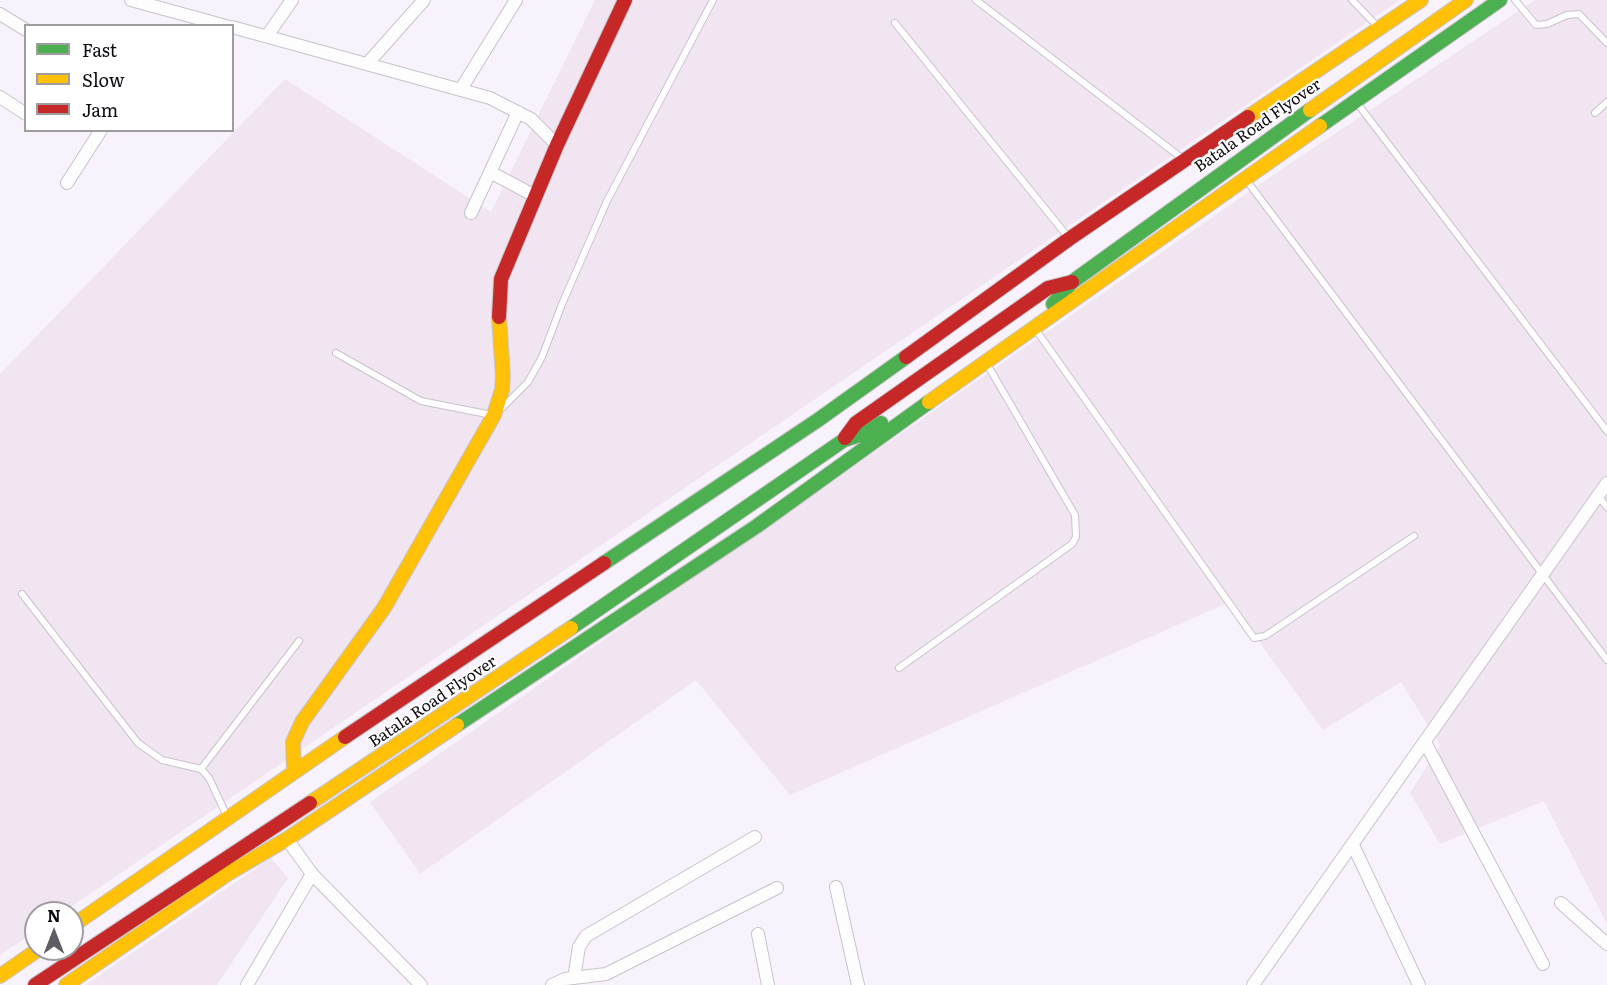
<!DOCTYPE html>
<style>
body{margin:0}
#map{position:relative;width:1607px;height:985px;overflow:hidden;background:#f7f2fb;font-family:Literata,serif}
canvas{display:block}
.legend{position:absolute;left:24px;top:24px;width:210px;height:108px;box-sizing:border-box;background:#fff;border:2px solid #9f9da0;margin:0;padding:8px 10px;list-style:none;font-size:18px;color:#0f0b12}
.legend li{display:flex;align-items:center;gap:12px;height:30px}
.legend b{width:30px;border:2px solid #9f9da0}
.north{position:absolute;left:24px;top:901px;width:60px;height:60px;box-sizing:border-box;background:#fff;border:2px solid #9f9da0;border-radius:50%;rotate:0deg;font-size:16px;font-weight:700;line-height:24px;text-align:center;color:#0f0b12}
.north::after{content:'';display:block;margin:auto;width:21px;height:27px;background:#605c64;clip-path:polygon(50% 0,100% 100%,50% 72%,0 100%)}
</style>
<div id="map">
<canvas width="1607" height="985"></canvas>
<ul class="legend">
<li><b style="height:8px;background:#4caf50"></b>Fast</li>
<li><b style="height:8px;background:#ffc107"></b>Slow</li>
<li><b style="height:8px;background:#c62828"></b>Jam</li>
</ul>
<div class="north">N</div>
</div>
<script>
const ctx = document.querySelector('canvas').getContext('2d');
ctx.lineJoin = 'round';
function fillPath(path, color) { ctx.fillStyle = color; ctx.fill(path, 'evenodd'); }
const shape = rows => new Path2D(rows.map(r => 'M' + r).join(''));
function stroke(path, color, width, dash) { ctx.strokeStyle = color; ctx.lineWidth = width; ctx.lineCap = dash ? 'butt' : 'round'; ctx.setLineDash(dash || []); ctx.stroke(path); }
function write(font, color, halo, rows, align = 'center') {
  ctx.font = font + ' Literata,serif'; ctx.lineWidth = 4.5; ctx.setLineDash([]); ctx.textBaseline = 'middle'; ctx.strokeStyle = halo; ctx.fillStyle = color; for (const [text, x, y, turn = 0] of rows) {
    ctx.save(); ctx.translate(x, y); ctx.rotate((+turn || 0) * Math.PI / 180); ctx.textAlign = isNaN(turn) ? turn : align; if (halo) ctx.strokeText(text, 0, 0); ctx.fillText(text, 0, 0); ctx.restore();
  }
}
const industrial = shape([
 [595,0,1400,0,62,913,36,913,36,931,0,955,0,374,285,79,491,212],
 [1535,0,1607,0,1607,924,1544,801,1440,844,1410,793,1440,745,1401,682,1323,730,1230,602,790,795,696,680,420,874,370,802,1276,173],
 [271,858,288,878,217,985,85,985]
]);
const lane = shape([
 [976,0,1183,159],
 [1352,0,1377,26],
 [1515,0,1536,25,1547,24,1567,15,1579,14,1607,43],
 [895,23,1068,237],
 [1357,103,1607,431],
 [1595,113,1607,102],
 [1247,181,1607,660],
 [1036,330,1254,638,1265,636,1414,536],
 [336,353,421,401,492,415],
 [502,408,528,382,542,357,562,304,607,201,713,0],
 [1598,496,1607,507],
 [22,594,138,743,162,760,201,769,209,778,226,814],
 [899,668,1072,544,1076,537,1075,515,987,364],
 [201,769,299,641]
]);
const street = shape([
 [131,0,226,26],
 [0,14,26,30],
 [232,27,490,98,531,119,557,145],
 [267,36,292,0],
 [368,63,424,0],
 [461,89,516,0],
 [0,97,26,114],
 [490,172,535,196],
 [67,183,101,130],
 [471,213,518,112],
 [1425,742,1543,964],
 [1353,845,1419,985],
 [312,874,421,985],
 [836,887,858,985],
 [1561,903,1607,944],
 [758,934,768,985],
 [574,978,579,947,586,936,755,837],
 [247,985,312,874,287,839],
 [552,985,565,979,606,974,777,888],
 [1253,985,1607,483]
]);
const fast = shape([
 [1320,126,1500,0],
 [1053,304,1072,282,1310,110],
 [604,563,818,420,906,357],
 [571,628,844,440,866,433,881,423],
 [457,725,757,526,929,402]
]);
const slow = shape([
 [1310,110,1466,0],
 [1248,117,1421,0],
 [929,402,1320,126],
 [294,771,293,742,302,722,384,608,494,415,502,390,503,376,499,317],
 [310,803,571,628],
 [72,926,345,737],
 [0,976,39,949],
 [66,985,229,873,287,839,457,725]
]);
const jam = shape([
 [499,317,501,279,557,145,625,0],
 [906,357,1069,239,1248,117],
 [845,438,856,423,1048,288,1072,282],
 [345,737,604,563],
 [35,985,310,803]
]);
const streetNames = [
 ["Batala Road Flyover",1258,126,-35],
 ["Batala Road Flyover",433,702,-34]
];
fillPath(industrial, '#f1e5f2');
stroke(lane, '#c7c3ca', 8);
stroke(street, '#c7c3ca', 14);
stroke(fast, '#c7c3ca', 16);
stroke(slow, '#c7c3ca', 16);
stroke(jam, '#c7c3ca', 16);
stroke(lane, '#fefdfe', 6);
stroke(street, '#fefdfe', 12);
stroke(fast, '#4caf50', 14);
stroke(slow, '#ffc107', 14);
stroke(jam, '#c62828', 14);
write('16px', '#0f0b12', '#fff', streetNames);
</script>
